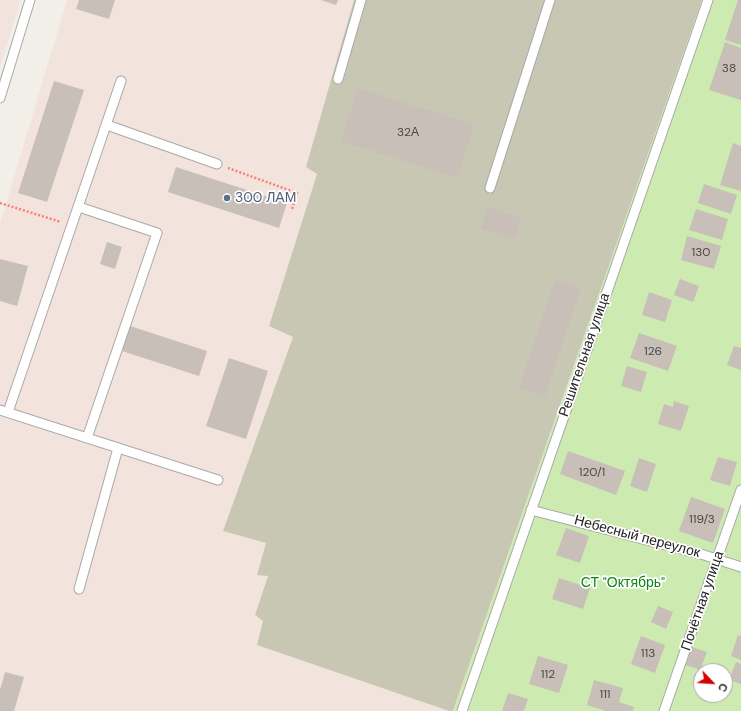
<!DOCTYPE html>
<meta charset="utf-8">
<style>
body{margin:0}
#map{position:relative;width:741px;height:711px;overflow:hidden;background:#f2efe9;font-family:"DM Sans",sans-serif}
canvas{display:block}
.north{position:absolute;left:693px;top:663px;width:40px;height:40px;box-sizing:border-box;background:#fff;border:1px solid #a7a7a7;border-radius:50%;rotate:115deg;font-size:11px;font-weight:700;line-height:16px;text-align:center;color:#222}
.north::after{content:'';display:block;margin:auto;width:14px;height:18px;background:#d40000;clip-path:polygon(50% 0,100% 100%,50% 72%,0 100%)}
</style>
<div id="map">
<canvas width="741" height="711"></canvas>
<div class="north">С</div>
</div>
<script>
const ctx = document.querySelector('canvas').getContext('2d');
ctx.lineJoin = 'round';
function fillPath(path, color) { ctx.fillStyle = color; ctx.fill(path, 'evenodd'); }
const shape = rows => new Path2D(rows.map(r => 'M' + r).join(''));
function stroke(path, color, width, dash) { ctx.strokeStyle = color; ctx.lineWidth = width; ctx.lineCap = dash ? 'butt' : 'round'; ctx.setLineDash(dash || []); ctx.stroke(path); }
function write(font, color, halo, rows, align = 'center') {
  ctx.font = font + ' "DM Sans",sans-serif'; ctx.lineWidth = 3.5; ctx.setLineDash([]); ctx.textBaseline = 'middle'; ctx.strokeStyle = halo; ctx.fillStyle = color; for (const [text, x, y, turn = 0] of rows) {
    ctx.save(); ctx.translate(x, y); ctx.rotate((+turn || 0) * Math.PI / 180); ctx.textAlign = isNaN(turn) ? turn : align; if (halo) ctx.strokeText(text, 0, 0); ctx.fillText(text, 0, 0); ctx.restore();
  }
}
const military = shape([
 [0,0,21,0,0,67],
 [67,0,354,0,306,167,317,174,269,326,293,337,223,531,266,543,258,574,268,576,255,615,263,621,257,645,449,711,0,711,0,224]
]);
const construction = shape([
 [354,0,702,0,453,711,449,711,257,645,263,621,255,615,268,576,257,575,266,543,223,531,293,337,269,326,317,174,306,167]
]);
const grass = shape([
 [702,0,741,0,741,711,453,711],
 [701,671,725,671,725,695,701,695]
]);
const building = shape([
 [79,0,115,0,109,19,76,9],
 [321,0,338,0,336,5],
 [738,0,741,0,741,45,725,40],
 [725,42,741,48,741,100,709,90],
 [54,81,84,90,47,202,18,193],
 [358,88,474,125,457,178,341,141],
 [733,143,741,146,741,191,720,185],
 [176,167,287,203,279,228,168,192],
 [704,184,737,195,731,214,698,203],
 [488,207,521,218,514,239,481,229],
 [696,209,728,219,722,240,689,230],
 [687,236,721,246,714,269,681,260],
 [107,242,122,247,115,269,100,264],
 [0,259,28,266,17,306,0,301],
 [680,279,699,286,693,302,674,295],
 [555,280,581,288,545,396,519,388],
 [649,292,672,300,665,322,642,315],
 [130,326,207,351,199,376,122,351],
 [639,333,677,346,668,371,630,358],
 [734,346,741,348,741,370,727,365],
 [229,358,268,371,246,439,206,426],
 [627,366,647,372,641,392,621,386],
 [674,401,689,406,681,431,658,424,664,404,673,407],
 [568,451,625,471,616,495,560,474],
 [718,457,737,462,730,486,710,480],
 [639,458,656,464,647,492,630,486],
 [691,497,725,509,713,543,679,531],
 [566,528,589,536,580,563,556,555],
 [559,578,590,588,583,609,552,599],
 [658,606,673,612,666,629,651,622],
 [738,635,741,636,741,660,731,656],
 [641,636,665,645,655,673,631,664],
 [692,647,707,652,700,670,686,665],
 [538,656,568,665,559,693,529,684],
 [736,662,741,664,741,684,729,680],
 [5,672,24,677,14,711,0,711,0,690],
 [594,680,623,688,619,702,634,707,633,711,605,711,587,705],
 [508,693,528,699,524,711,502,711]
]);
const path = shape([
 [228,168,297,193,292,209],
 [0,203,61,222]
]);
const service = shape([
 [338,79,361,0],
 [0,98,30,0],
 [107,125,217,164],
 [490,188,550,0],
 [79,207,157,233,87,438],
 [0,410,218,480],
 [8,412,121,81],
 [531,510,704,555,741,567],
 [79,589,118,448],
 [462,711,708,0],
 [664,711,741,490]
]);
const markers = [
 [227,198,4,"#5c6f8a"]
];
const numberNames = [
 ["38",729,69],
 ["32А",408,133],
 ["130",701,253],
 ["126",653,352],
 ["120/1",592,473],
 ["119/3",702,520],
 ["113",648,654],
 ["112",548,675],
 ["111",605,695]
];
const serviceNames = [
 ["300 ЛАМ",235,198]
];
const streetNames = [
 ["Решительная улица",585,355,-71],
 ["Небесный переулок",637,537,15],
 ["Почётная улица",703,601,-71]
];
const parkNames = [
 ["СТ \"Октябрь\"",623,583]
];
fillPath(military, '#f3e3dd');
fillPath(construction, '#c7c7b4');
fillPath(grass, '#cdebb0');
fillPath(building, '#c7bfb8');
stroke(service, '#a9a9a9', 11);
stroke(path, '#fa8072', 2.5, [2, 2]);
stroke(service, '#fff', 9);
for (const [x, y, r, color] of markers) { const dot = new Path2D(); dot.arc(x, y, r, 0, 2 * Math.PI); ctx.fillStyle = color; ctx.fill(dot); stroke(dot, '#fff', 1.5); }
write('12px', '#4b4948', null, numberNames);
write('14px', '#4e5e75', '#fff', serviceNames, 'left');
write('14px', '#222', '#fff', streetNames);
write('14px', '#0c8416', '#fff', parkNames);
</script>
